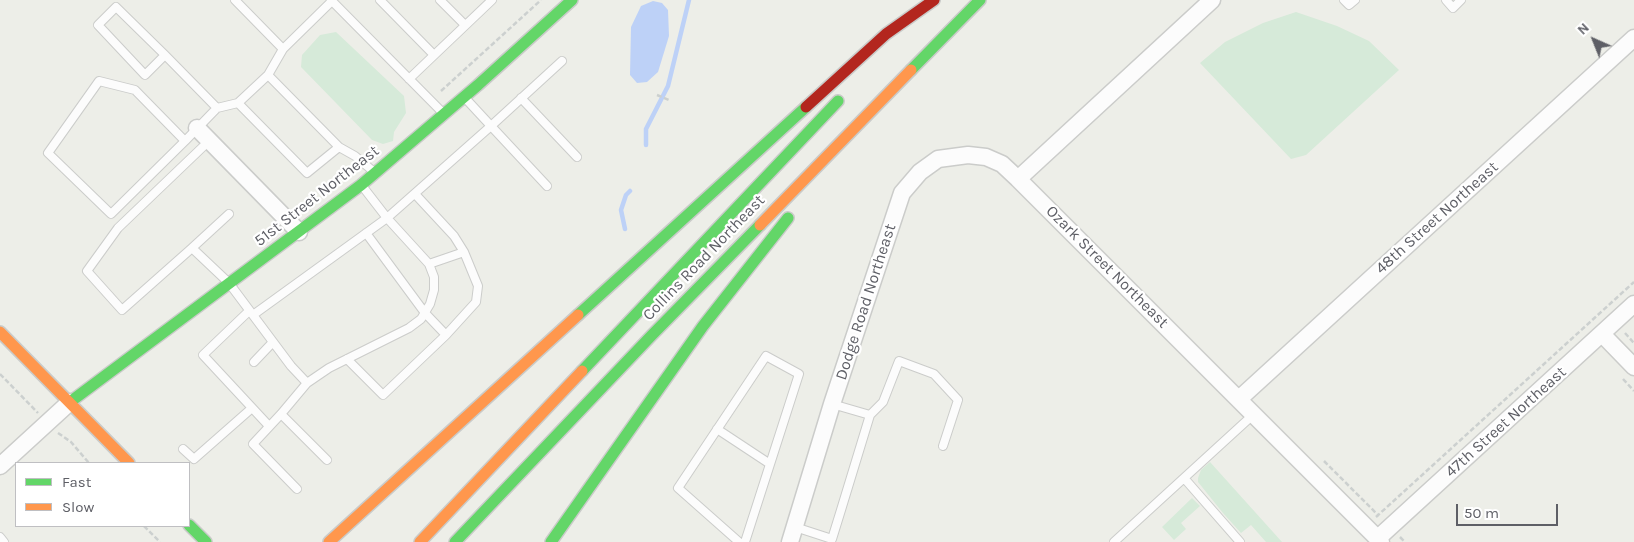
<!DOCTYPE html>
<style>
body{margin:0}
#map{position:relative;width:1634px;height:542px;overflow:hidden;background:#edeee8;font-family:Karla,sans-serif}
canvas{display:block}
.legend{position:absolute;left:15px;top:462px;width:175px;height:65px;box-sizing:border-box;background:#fff;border:1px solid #bfbfc2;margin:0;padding:6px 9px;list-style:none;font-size:15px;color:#5e5f66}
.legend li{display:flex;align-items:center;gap:10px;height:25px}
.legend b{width:25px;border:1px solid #bfbfc2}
.north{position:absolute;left:1569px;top:15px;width:50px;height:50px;-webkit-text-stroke:4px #fff;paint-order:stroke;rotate:316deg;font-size:14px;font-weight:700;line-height:20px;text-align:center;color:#5e5f66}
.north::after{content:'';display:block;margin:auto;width:18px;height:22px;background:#5e5f66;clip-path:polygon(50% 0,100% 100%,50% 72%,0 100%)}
.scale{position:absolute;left:1456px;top:504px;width:102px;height:22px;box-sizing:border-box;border:2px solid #5e5f66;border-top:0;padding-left:6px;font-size:15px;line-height:18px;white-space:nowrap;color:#5e5f66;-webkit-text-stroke:4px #fff;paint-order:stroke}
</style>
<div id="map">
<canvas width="1634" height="542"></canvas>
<ul class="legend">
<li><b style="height:6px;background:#63d668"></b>Fast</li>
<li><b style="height:6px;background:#ff974d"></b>Slow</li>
</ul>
<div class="north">N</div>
<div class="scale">50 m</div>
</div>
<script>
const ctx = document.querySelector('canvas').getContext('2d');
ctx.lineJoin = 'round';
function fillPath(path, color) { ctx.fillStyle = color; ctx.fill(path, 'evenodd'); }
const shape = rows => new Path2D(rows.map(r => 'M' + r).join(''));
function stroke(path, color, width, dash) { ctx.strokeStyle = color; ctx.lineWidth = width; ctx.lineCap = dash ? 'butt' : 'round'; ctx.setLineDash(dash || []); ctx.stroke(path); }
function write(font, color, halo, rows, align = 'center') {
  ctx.font = font + ' Karla,sans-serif'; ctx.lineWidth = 4.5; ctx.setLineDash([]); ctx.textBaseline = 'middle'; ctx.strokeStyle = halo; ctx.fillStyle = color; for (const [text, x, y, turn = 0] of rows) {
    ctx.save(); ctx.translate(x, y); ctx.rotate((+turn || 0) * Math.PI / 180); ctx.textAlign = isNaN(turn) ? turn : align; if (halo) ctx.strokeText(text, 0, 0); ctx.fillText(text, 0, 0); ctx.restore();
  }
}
const green = shape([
 [1296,12,1337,26,1369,41,1399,70,1306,155,1291,159,1200,63,1225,42,1263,23],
 [336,32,404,96,406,113,394,132,393,141,383,144,372,140,301,67,302,55,320,35],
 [1210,462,1282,542,1266,542,1251,525,1241,533,1223,513,1198,482,1198,478,1201,470],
 [1192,498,1200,506,1181,523,1186,529,1174,540,1162,527]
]);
const water = shape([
 [653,1,662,3,668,10,669,36,658,72,647,82,637,83,630,75,631,27,641,6]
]);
const stream = shape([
 [646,145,646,129,668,86,689,0],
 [625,229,621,210,626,195,630,191]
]);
const path = shape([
 [441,91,541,0],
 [657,95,669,100],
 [1625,333,1634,343],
 [0,374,38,413],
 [1623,379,1634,391],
 [58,433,71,442,89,463],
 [1324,461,1379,516],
 [1376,517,1634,282],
 [144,526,160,542],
 [1400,537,1405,542]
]);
const lane = shape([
 [235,0,283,49],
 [331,0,442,112],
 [380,0,434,55],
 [440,0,465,25],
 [1344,0,1349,5,1355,0],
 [1446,0,1453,8,1461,0],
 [165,55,145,75,98,25,116,7,165,55,217,108,185,141,111,214,48,153,99,81,135,90,185,141],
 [268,75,283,49,332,1],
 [409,79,492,0],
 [521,98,577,157],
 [238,103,268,75,339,147],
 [217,108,238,103,307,173,339,147,355,156,373,171],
 [210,140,118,228,87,271,122,310,192,248,229,283,291,366,307,383],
 [547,186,491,126,562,61],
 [366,233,425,313,446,335],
 [192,248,229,214],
 [429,264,464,252],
 [249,311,203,355,269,426],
 [253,315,387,218,491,126,466,99],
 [347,359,383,395,446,335,476,302,478,286,464,252,454,236,415,194],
 [254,362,273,342],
 [281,414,327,460],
 [870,415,883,402,899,361,934,374,958,400,943,446],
 [717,429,770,464],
 [183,449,194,459,252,408],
 [1184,478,1240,542],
 [297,489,253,444,281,414,307,383,329,368,409,328,421,319,430,304,434,290,434,277,429,264,387,218,363,187],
 [795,527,832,539,841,510,870,415,832,404],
 [0,537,4,542],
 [739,542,678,488,766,356,799,374,745,542],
 [1114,542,1254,414]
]);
const street = shape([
 [1212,0,1018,179,1381,542],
 [197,128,299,232],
 [1602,334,1634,367],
 [1239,399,1634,38],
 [0,466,70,402],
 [1377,539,1634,304],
 [790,542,832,404,902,193,920,172,938,159,968,155,986,157,1002,164,1018,179]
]);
const fast = shape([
 [911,70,980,0],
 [578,315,806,107],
 [582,371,838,101],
 [70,402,361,185,478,85,572,0],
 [189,525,206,542],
 [455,542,652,335,760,225],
 [551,542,703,326,788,218]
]);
const slow = shape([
 [760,225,911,70],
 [0,332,129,463],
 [329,542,578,315],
 [420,542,582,371]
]);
const jam = shape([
 [806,107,886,34,934,0]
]);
const streetNames = [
 ["51st Street Northeast",317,196,-38],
 ["48th Street Northeast",1437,218,-42],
 ["Collins Road Northeast",704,258,-46],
 ["Ozark Street Northeast",1107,267,45],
 ["Dodge Road Northeast",866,302,-72],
 ["47th Street Northeast",1506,422,-42]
];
fillPath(green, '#d6ead9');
fillPath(water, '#bdd1f7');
stroke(stream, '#bdd1f7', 4.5);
stroke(lane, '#cbccca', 10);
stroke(street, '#cbccca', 19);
stroke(fast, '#cacbc9', 14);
stroke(slow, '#cacbc9', 14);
stroke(jam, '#cacbc9', 14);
stroke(path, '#ccd0cf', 2.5, [5, 2.5]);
stroke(lane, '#fcfcfc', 8);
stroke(street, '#fcfcfc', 16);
stroke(fast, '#63d668', 11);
stroke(slow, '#ff974d', 11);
stroke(jam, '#b3261e', 11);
write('16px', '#5e5f66', '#fff', streetNames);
</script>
